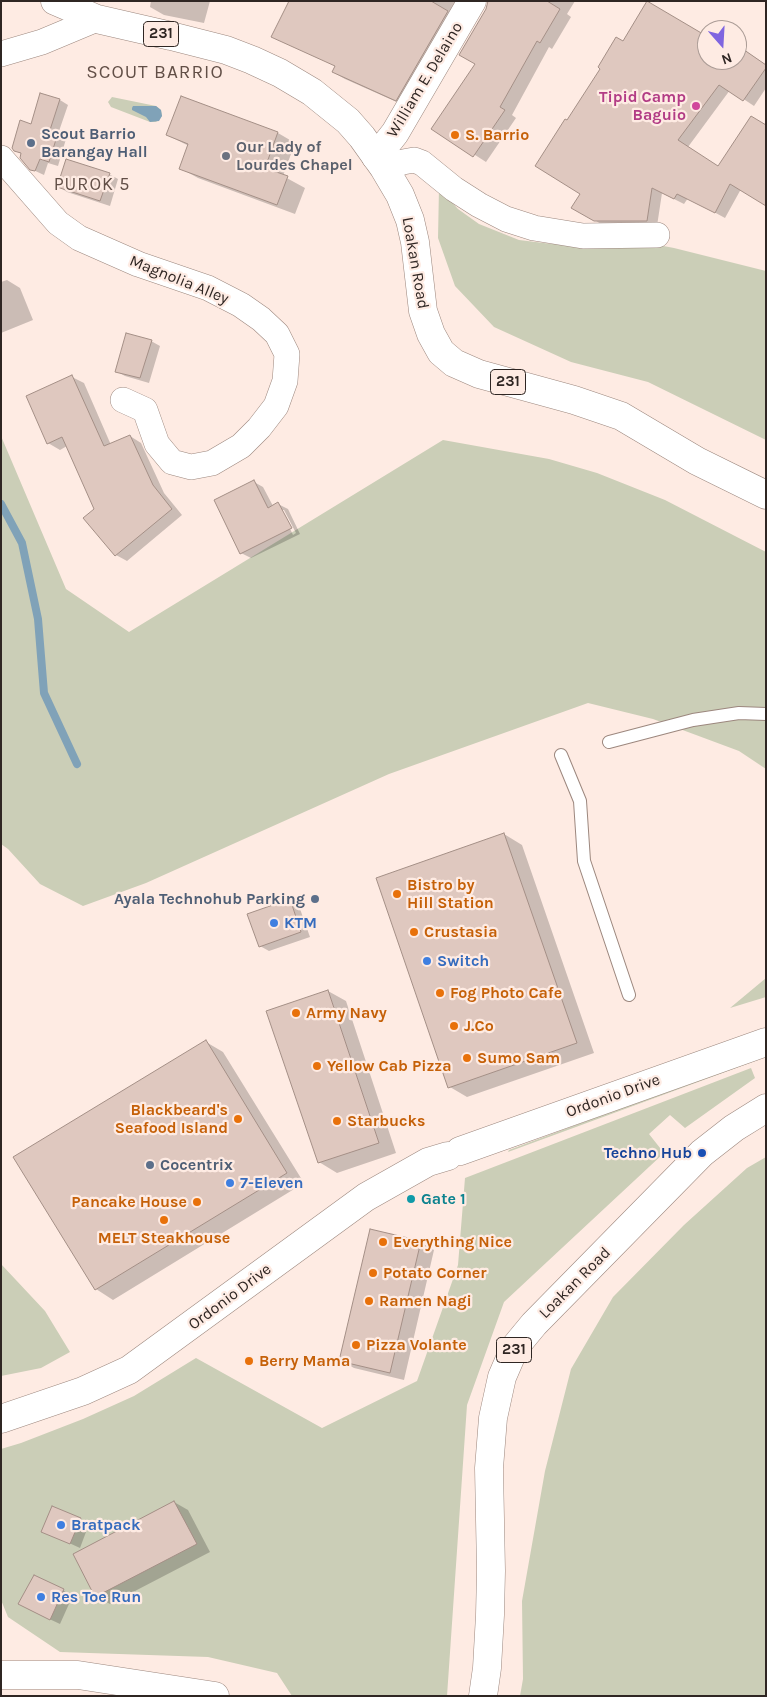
<!DOCTYPE html>
<style>
body{margin:0}
#map{position:relative;width:767px;height:1697px;overflow:hidden;background:#feebe3;font-family:Karla,sans-serif}
canvas{display:block}
.frame{position:absolute;inset:0;border:2px solid #2f2623;pointer-events:none}
.north{position:absolute;left:697px;top:20px;width:50px;height:50px;box-sizing:border-box;background:#feebe3;border:1px solid #ab9c96;border-radius:50%;rotate:161deg;font-size:14px;font-weight:700;line-height:20px;text-align:center;color:#2f2623}
.north::after{content:'';display:block;margin:auto;width:18px;height:22px;background:#7f65e0;clip-path:polygon(50% 0,100% 100%,50% 72%,0 100%)}
</style>
<div id="map">
<canvas width="767" height="1697"></canvas>
<div class="frame"></div>
<div class="north">N</div>
</div>
<script>
const ctx = document.querySelector('canvas').getContext('2d');
ctx.lineJoin = 'round';
function fillPath(path, color) { ctx.fillStyle = color; ctx.fill(path, 'evenodd'); }
const shape = rows => new Path2D(rows.map(r => 'M' + r).join(''));
function stroke(path, color, width, dash) { ctx.strokeStyle = color; ctx.lineWidth = width; ctx.lineCap = dash ? 'butt' : 'round'; ctx.setLineDash(dash || []); ctx.stroke(path); }
function write(font, color, halo, rows, align = 'center') {
  ctx.font = font + ' Karla,sans-serif'; ctx.lineWidth = 4.5; ctx.setLineDash([]); ctx.textBaseline = 'middle'; ctx.strokeStyle = halo; ctx.fillStyle = color; for (const [text, x, y, turn = 0] of rows) {
    ctx.save(); ctx.translate(x, y); ctx.rotate((+turn || 0) * Math.PI / 180); ctx.textAlign = isNaN(turn) ? turn : align; if (halo) ctx.strokeText(text, 0, 0); ctx.fillText(text, 0, 0); ctx.restore();
  }
}
const green = shape([
 [112,97,156,106,161,110,162,116,156,122,150,122,111,107,108,102],
 [439,188,458,209,479,224,519,240,552,244,637,241,674,248,766,271,766,440,648,382,571,362,494,327,455,286,438,238],
 [1,436,66,589,129,632,443,440,549,459,597,473,665,500,766,552,766,769,739,751,653,719,588,703,389,774,146,883,83,906,40,884,8,849,1,844],
 [766,978,766,997,730,1008],
 [766,1054,766,1057,508,1152,509,1150],
 [751,1068,755,1078,685,1128,670,1115,649,1134,664,1153,504,1302,467,1405,447,1696,292,1696,277,1673,208,1657,60,1652,8,1617,1,1600,1,1449,21,1443,83,1419,134,1396,196,1358,322,1428,417,1381,458,1265,465,1178],
 [766,1157,766,1696,520,1696,523,1679,522,1601,545,1471,571,1369,613,1297,684,1225,747,1168],
 [1,1264,45,1311,70,1352,41,1368,1,1376]
]);
const water = shape([
 [133,106,156,106,161,110,162,116,159,121,150,122,146,117,132,110,132,108]
]);
const shadow = shape([
 [151,1,210,1,204,23,164,15,150,7],
 [300,1,470,1,408,107,345,79,333,72,336,66,273,36],
 [489,1,575,1,567,14,571,17,552,49,549,47,512,115,516,118,486,162,433,128,476,64],
 [709,27,714,30,707,30,707,60,737,60,737,45,766,65,766,88,754,106,730,90,688,147,741,189,725,218,688,198,684,204,662,193,657,226,606,227,573,207,582,194,567,122,623,43,703,35],
 [41,94,60,100,68,105,58,134,66,139,58,166,48,163,44,175,31,169,22,154,15,150,31,125],
 [278,133,295,143,283,176,305,188,295,214,198,178,180,168,189,146,167,135],
 [109,174,118,179,110,206,67,192,58,186],
 [7,280,20,288,33,320,1,333,1,282],
 [151,341,160,346,149,383,125,376,116,371],
 [72,377,84,383,111,445,130,436,141,443,164,493,182,515,127,561,116,555,67,446,60,450,48,443],
 [254,482,263,487,273,506,278,504,288,509,300,534,251,558,241,553],
 [281,510,284,510,296,533,293,535],
 [504,834,522,845,594,1053,467,1097,450,1087],
 [290,900,299,906,310,937,269,951,260,946],
 [328,991,346,1001,396,1153,337,1173,319,1162],
 [206,1042,223,1052,304,1183,113,1300,96,1289],
 [420,1242,434,1250,404,1380,354,1368,340,1360],
 [174,1502,188,1510,210,1552,110,1604,96,1596,74,1555],
 [80,1519,89,1524,80,1548,43,1531],
 [34,1577,73,1595,60,1624,28,1609]
]);
const stream = shape([
 [1,504,22,543,38,619,44,693,77,764]
]);
const building = shape([
 [289,1,431,1,448,11,396,101,332,72,335,66,271,37,289,1],
 [488,1,547,1,560,9,540,43,537,41,500,107,505,110,473,157,431,129,475,64,459,55,486,9,488,1],
 [647,1,703,34,708,26,715,30,707,30,707,60,737,60,737,45,766,65,766,68,743,101,719,85,678,140,718,166,751,116,766,125,766,206,730,184,715,213,677,194,674,199,652,188,647,221,594,221,571,208,580,194,535,166,565,119,567,120,600,69,598,67,616,37,623,41,647,1],
 [40,93,60,99,50,130,58,133,49,162,40,159,35,171,30,170,20,158,21,153,14,151,12,148,20,120,31,124,40,93],
 [181,96,278,132,265,168,288,176,277,205,179,169,188,144,166,135,181,96],
 [66,159,110,173,100,201,57,187,66,159],
 [126,333,152,340,140,378,115,372,126,333],
 [72,375,104,446,130,435,153,485,172,509,115,556,83,518,94,509,62,437,47,444,26,396,72,375],
 [254,480,268,508,278,502,292,528,240,554,214,500,254,480],
 [504,833,577,1043,448,1088,376,878,504,833],
 [290,899,301,932,259,947,247,914,290,899],
 [328,990,379,1143,318,1163,266,1011,328,990],
 [206,1040,287,1173,95,1290,13,1157,206,1040],
 [370,1229,421,1241,390,1373,339,1361,370,1229],
 [174,1501,197,1544,95,1597,73,1554,174,1501],
 [52,1506,81,1518,70,1544,41,1532,52,1506],
 [34,1575,64,1589,50,1620,18,1604,34,1575]
]);
const service = shape([
 [609,742,693,720,739,713,766,714],
 [561,755,580,801,584,861,629,995]
]);
const minor = shape([
 [1,54,42,42,97,19],
 [1,158,58,223,79,238,138,264,208,288,241,305,261,319,277,334,287,354,285,381,276,406,259,428,241,446,212,463,191,467,172,462,157,444,145,410,123,400],
 [384,168,403,162,414,160,422,163,454,189,479,205,506,219,534,228,583,236,657,235]
]);
const tertiary = shape([
 [376,157,395,133,472,1],
 [460,1151,766,1042],
 [1,1419,83,1391,129,1370,366,1197,428,1162,448,1156],
 [1,1675,78,1675,215,1696]
]);
const primary = shape([
 [55,1,97,19,171,36,226,50,252,60,280,73,312,92,348,121,362,137,384,168,400,195,410,220,415,242,423,311,431,334,441,352,454,363,479,374,574,400,621,416,697,461,766,495],
 [483,1696,487,1668,490,1615,491,1571,489,1468,493,1418,502,1377,515,1347,534,1324,702,1153,734,1128,766,1108]
]);
const markers = [
 [696,106,5,"#d1479c"],
 [455,135,5,"#e8710a"],
 [31,143,5,"#5c6f8a"],
 [226,156,5,"#6b7280"],
 [397,894,5,"#e8710a"],
 [315,899,5,"#5c6f8a"],
 [274,923,5,"#3f7fe0"],
 [414,932,5,"#e8710a"],
 [427,961,5,"#3f7fe0"],
 [440,993,5,"#e8710a"],
 [296,1013,5,"#e8710a"],
 [454,1026,5,"#e8710a"],
 [467,1058,5,"#e8710a"],
 [317,1066,5,"#e8710a"],
 [238,1119,5,"#e8710a"],
 [337,1121,5,"#e8710a"],
 [702,1153,5,"#1a4fb4"],
 [150,1165,5,"#5c6f8a"],
 [230,1183,5,"#3f7fe0"],
 [411,1199,5,"#0f9aa8"],
 [197,1202,5,"#e8710a"],
 [164,1220,5,"#e8710a"],
 [383,1242,5,"#e8710a"],
 [373,1273,5,"#e8710a"],
 [369,1301,5,"#e8710a"],
 [356,1345,5,"#e8710a"],
 [249,1361,5,"#e8710a"],
 [61,1525,5,"#3f7fe0"],
 [41,1597,5,"#3f7fe0"]
];
const shields = [
 [161,34,35],
 [508,382,35],
 [514,1350,35]
];
const shieldNames = [
 ["231",161,34],
 ["231",508,382],
 ["231",514,1350]
];
const streetNames = [
 ["William E. Delaino",425,80,-59],
 ["Loakan Road",415,263,80],
 ["Magnolia Alley",179,280,22],
 ["Ordonio Drive",613,1096,-20],
 ["Loakan Road",575,1283,-45],
 ["Ordonio Drive",230,1297,-37]
];
const hotelNames = [
 ["Tipid Camp",686,97],
 ["Baguio",686,115]
];
const serviceNames = [
 ["Scout Barrio",41,134],
 ["Barangay Hall",41,152],
 ["Ayala Technohub Parking",305,899,"right"],
 ["Cocentrix",160,1165]
];
const foodNames = [
 ["S. Barrio",465,135],
 ["Bistro by",407,885],
 ["Hill Station",407,903],
 ["Crustasia",424,932],
 ["Fog Photo Cafe",450,993],
 ["Army Navy",306,1013],
 ["J.Co",464,1026],
 ["Sumo Sam",477,1058],
 ["Yellow Cab Pizza",327,1066],
 ["Blackbeard's",228,1110,"right"],
 ["Seafood Island",228,1128,"right"],
 ["Starbucks",347,1121],
 ["Pancake House",187,1202,"right"],
 ["MELT Steakhouse",164,1238,"center"],
 ["Everything Nice",393,1242],
 ["Potato Corner",383,1273],
 ["Ramen Nagi",379,1301],
 ["Pizza Volante",366,1345],
 ["Berry Mama",259,1361]
];
const worshipNames = [
 ["Our Lady of",236,147],
 ["Lourdes Chapel",236,165]
];
const shopNames = [
 ["KTM",284,923],
 ["Switch",437,961],
 ["7-Eleven",240,1183],
 ["Bratpack",71,1525],
 ["Res Toe Run",51,1597]
];
const transitNames = [
 ["Techno Hub",692,1153]
];
const cultureNames = [
 ["Gate 1",421,1199]
];
const neighbourhoodNames = [
 ["PUROK 5",92,185]
];
const quarterNames = [
 ["SCOUT BARRIO",155,73]
];
fillPath(green, '#cbceb7');
fillPath(water, '#80a2b8');
fillPath(shadow, '#0003');
stroke(stream, '#80a2b8', 8);
fillPath(building, '#dfc8bf');
stroke(building, '#a48f86', 1);
stroke(service, '#9c877e', 14);
stroke(minor, '#9c877e', 26);
stroke(tertiary, '#9c877e', 29);
stroke(primary, '#9c877e', 29);
stroke(service, '#fff', 12);
stroke(minor, '#fff', 25);
stroke(tertiary, '#fff', 28);
stroke(primary, '#fff', 28);
for (const [x, y, r, color] of markers) { const dot = new Path2D(); dot.arc(x, y, r, 0, 2 * Math.PI); ctx.fillStyle = color; ctx.fill(dot); stroke(dot, '#feebe3', 2); }
for (const [x, y, w] of shields) { const box = new Path2D(); box.roundRect(x - w / 2, y - 12.5, w, 25, 4); ctx.fillStyle = '#feebe3'; ctx.fill(box); stroke(box, '#2f2623', 1); }
write('bold 15px', '#2f2623', null, shieldNames);
write('16px', '#2f2623', '#feebe3', streetNames);
write('bold 16px', '#b23c85', '#feebe3', hotelNames, 'right');
write('bold 16px', '#4e5e75', '#feebe3', serviceNames, 'left');
write('bold 16px', '#c56008', '#feebe3', foodNames, 'left');
write('bold 16px', '#5b616d', '#feebe3', worshipNames, 'left');
write('bold 16px', '#366cbe', '#feebe3', shopNames, 'left');
write('bold 16px', '#164399', '#feebe3', transitNames, 'right');
write('bold 16px', '#0d838f', '#feebe3', cultureNames, 'left');
ctx.letterSpacing = '1px';
write('18px', '#624f47', '#feebe3', neighbourhoodNames);
ctx.letterSpacing = '0px';
ctx.letterSpacing = '1px';
write('19px', '#624f47', '#feebe3', quarterNames);
ctx.letterSpacing = '0px';
</script>
